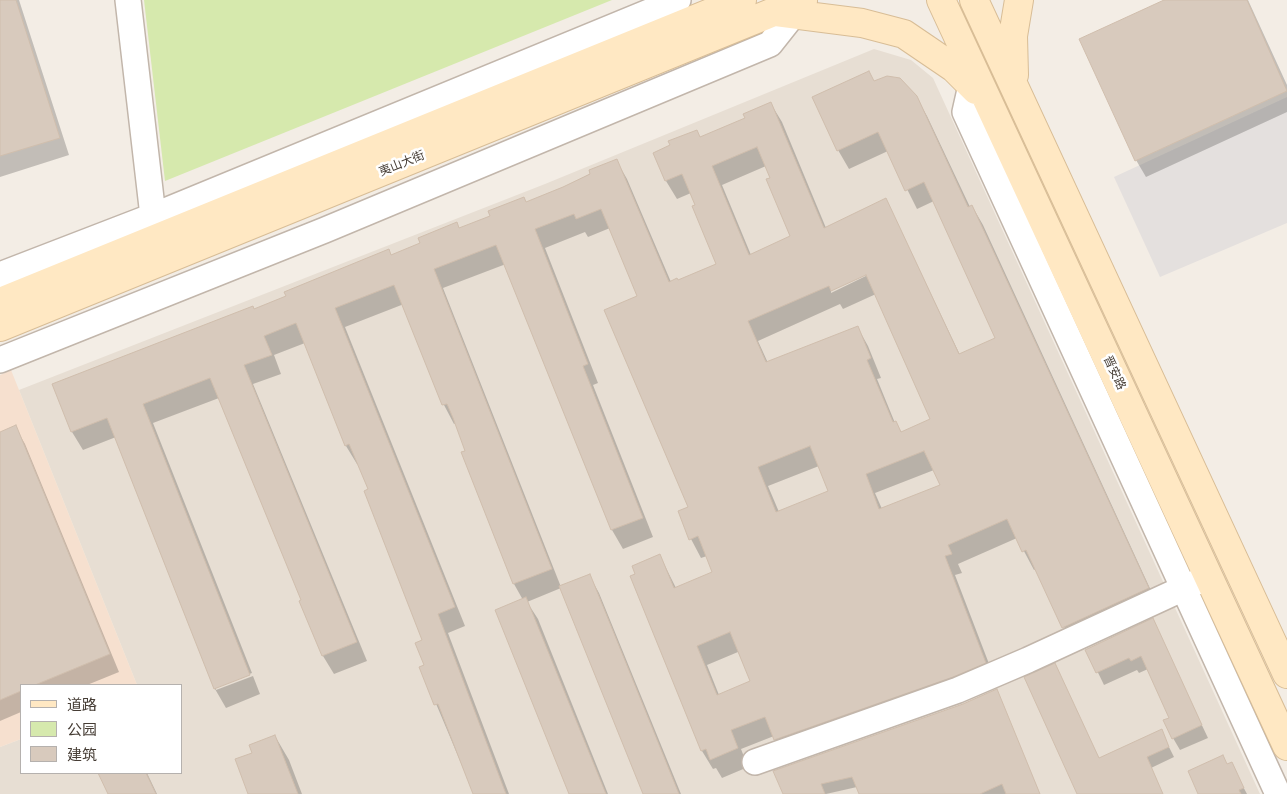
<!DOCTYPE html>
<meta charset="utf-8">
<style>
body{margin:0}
#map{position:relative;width:1287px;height:794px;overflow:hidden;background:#f3ede5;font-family:"Varela Round","Noto Sans SC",sans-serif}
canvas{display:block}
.legend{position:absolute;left:20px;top:684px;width:162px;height:90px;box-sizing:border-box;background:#fff;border:1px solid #b5b1ae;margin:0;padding:6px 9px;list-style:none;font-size:15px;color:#463d35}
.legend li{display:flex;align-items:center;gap:10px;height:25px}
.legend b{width:25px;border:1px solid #b5b1ae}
</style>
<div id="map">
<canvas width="1287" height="794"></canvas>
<ul class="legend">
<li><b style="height:6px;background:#ffe8c3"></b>道路</li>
<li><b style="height:14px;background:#d6e9ad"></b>公园</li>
<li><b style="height:14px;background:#d8cabd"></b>建筑</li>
</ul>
</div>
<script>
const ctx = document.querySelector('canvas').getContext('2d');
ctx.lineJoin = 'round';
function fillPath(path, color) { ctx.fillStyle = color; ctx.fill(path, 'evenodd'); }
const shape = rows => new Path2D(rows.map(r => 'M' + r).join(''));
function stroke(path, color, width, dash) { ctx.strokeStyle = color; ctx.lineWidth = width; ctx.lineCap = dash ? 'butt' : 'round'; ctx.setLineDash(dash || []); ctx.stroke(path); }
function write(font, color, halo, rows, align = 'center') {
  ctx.font = font + ' "Varela Round","Noto Sans SC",sans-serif'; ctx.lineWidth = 5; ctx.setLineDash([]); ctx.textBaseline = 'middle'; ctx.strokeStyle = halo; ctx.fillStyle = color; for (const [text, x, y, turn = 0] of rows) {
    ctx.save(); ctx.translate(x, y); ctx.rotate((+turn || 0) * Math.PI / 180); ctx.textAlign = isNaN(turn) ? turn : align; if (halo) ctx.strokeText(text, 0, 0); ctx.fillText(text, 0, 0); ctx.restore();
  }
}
const residential = shape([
 [874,49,911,60,933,78,1260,794,0,794,0,747,21,739,21,773,181,773,181,685,137,685,19,390,545,184]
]);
const commercial = shape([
 [11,370,137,685,21,685,21,739,0,747,0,375]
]);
const green = shape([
 [144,0,612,0,165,181]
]);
const parking = shape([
 [1287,97,1287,223,1160,277,1114,177]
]);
const shadow = shape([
 [0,0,19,0,69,155,0,177],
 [1167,0,1248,0,1287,85,1287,112,1146,177,1136,160],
 [874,82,916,97,927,116,970,207,972,206,983,225,1159,608,1074,647,1036,569,1034,570,1017,538,958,564,962,573,955,575,996,682,786,758,774,736,741,749,748,767,722,778,716,768,713,769,702,751,632,576,660,556,676,588,714,573,707,556,701,558,691,539,690,508,639,297,610,228,588,237,585,232,545,248,598,383,593,385,653,537,623,549,612,530,506,264,443,288,561,587,589,575,599,593,681,794,644,794,561,588,527,602,538,619,608,794,571,794,523,600,514,584,463,453,467,451,456,423,454,424,444,405,404,304,345,327,465,626,448,633,509,794,474,794,421,668,425,666,424,641,370,490,359,464,357,464,346,446,305,343,274,355,281,374,253,384,367,661,334,674,323,656,303,601,219,398,153,423,252,673,216,687,216,690,253,676,260,694,226,708,215,689,116,437,83,450,72,432,54,384,254,310,563,188,616,160,627,179,671,282,678,281,717,264,691,193,677,199,666,181,700,138,747,119,771,104,782,122,826,228,886,200,960,355,997,339,934,201,917,209,888,151,849,169,838,150],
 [766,166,792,237,751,255,722,185],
 [871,271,872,273,831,293,831,290],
 [876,294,932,419,902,433,895,423,877,379,881,378,868,346,858,328,768,363,758,341,840,304,843,309],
 [819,466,829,492,779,512,768,486],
 [934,470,941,486,882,509,875,493],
 [738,652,752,682,719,695,707,665],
 [15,427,25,444,119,672,87,685,21,685,21,712,0,721,0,433],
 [1152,620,1208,738,1180,750,1173,738,1170,718,1148,669,1139,673,1137,670,1104,685,1087,650],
 [1055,665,1099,759,1161,731,1174,757,1151,768,1163,794,1079,794],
 [996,691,1040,794,860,794,857,787,826,794,784,794,963,705],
 [275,736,289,760,302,794,249,794,253,753],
 [1231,764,1247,794,1200,794,1228,766],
 [100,773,147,773,157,794,110,794]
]);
const building = shape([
 [0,0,16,0,60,138,0,156,0,0],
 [1164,0,1247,0,1287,91,1135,161,1079,39,1164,0],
 [869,71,874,81,887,76,900,78,917,96,968,207,972,205,1149,588,1062,628,1026,550,1022,552,1007,519,948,545,952,554,945,556,986,663,953,677,774,740,765,717,731,730,738,748,710,760,706,749,701,751,630,576,635,574,632,566,660,554,674,588,712,572,698,536,689,540,678,511,688,507,604,310,637,296,601,209,576,219,574,214,535,229,588,364,583,366,643,518,611,530,496,245,434,269,552,569,513,584,461,452,465,451,453,418,447,404,442,405,394,285,335,308,455,607,438,614,506,794,473,794,438,704,434,705,419,667,424,665,415,643,422,640,364,491,368,489,349,444,345,446,296,323,264,336,272,355,244,365,357,642,322,656,299,601,301,600,210,378,143,404,250,675,214,689,107,418,71,432,52,384,253,306,254,309,286,296,284,292,389,249,391,255,420,243,418,238,457,222,459,228,490,216,488,211,524,197,526,202,563,187,590,174,589,170,617,159,669,282,677,278,678,280,716,264,692,206,695,205,682,174,665,181,653,153,670,145,668,141,697,130,700,137,745,118,743,114,771,102,824,228,886,198,959,354,995,338,924,182,905,191,878,132,837,151,812,97,869,71],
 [757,147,770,178,766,179,790,236,749,255,712,166,757,147],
 [866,275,930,419,901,432,896,421,893,422,867,360,871,358,858,326,766,362,748,321,829,286,831,291,866,275],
 [810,446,828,491,776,512,758,467,810,446],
 [924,451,940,485,879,509,866,474,924,451],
 [730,632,750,681,717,695,697,646,730,632],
 [16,425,110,654,35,685,21,685,21,691,0,700,0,432,16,425],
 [590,574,679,794,643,794,559,586,590,574],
 [526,597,606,794,569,794,495,610,526,597],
 [1153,618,1202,725,1172,739,1163,720,1169,718,1141,656,1131,661,1129,658,1096,673,1085,650,1153,618],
 [1055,663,1099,758,1162,729,1169,747,1147,757,1163,794,1077,794,1024,677,1055,663],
 [997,689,1040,794,1006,794,1002,784,980,794,859,794,852,777,821,784,825,794,783,794,773,771,963,704,997,689],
 [275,735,298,794,248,794,235,759,252,753,249,745,275,735],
 [1223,755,1227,764,1232,762,1244,788,1239,790,1241,794,1198,794,1188,771,1223,755],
 [98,773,146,773,156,794,108,794,98,773]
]);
const minor = shape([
 [128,0,153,216],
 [974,72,965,112,1278,794],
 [0,275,153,216,678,0],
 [0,360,325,230,770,44,804,1],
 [755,762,958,690,1028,660,1197,582]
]);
const secondary = shape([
 [941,0,1287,746],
 [974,0,1287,674],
 [776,12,862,23,904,34,954,68,976,90],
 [1014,75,1013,36,1019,0],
 [0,302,742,0],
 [0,327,803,0]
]);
const streetNames = [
 ["夷山大街",402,164,-22],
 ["晋安路",1114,373,65]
];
fillPath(residential, '#e7ded3');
fillPath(commercial, '#f6e0cf');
fillPath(green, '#d6e9ad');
fillPath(parking, '#e4e0de');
fillPath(shadow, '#0003');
fillPath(building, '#d8cabd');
stroke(building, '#d0bead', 1);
stroke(minor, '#c2b6ab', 28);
stroke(secondary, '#d8bd96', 30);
stroke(minor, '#fff', 25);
stroke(secondary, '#ffe8c3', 28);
write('12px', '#463d35', '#fff', streetNames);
</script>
